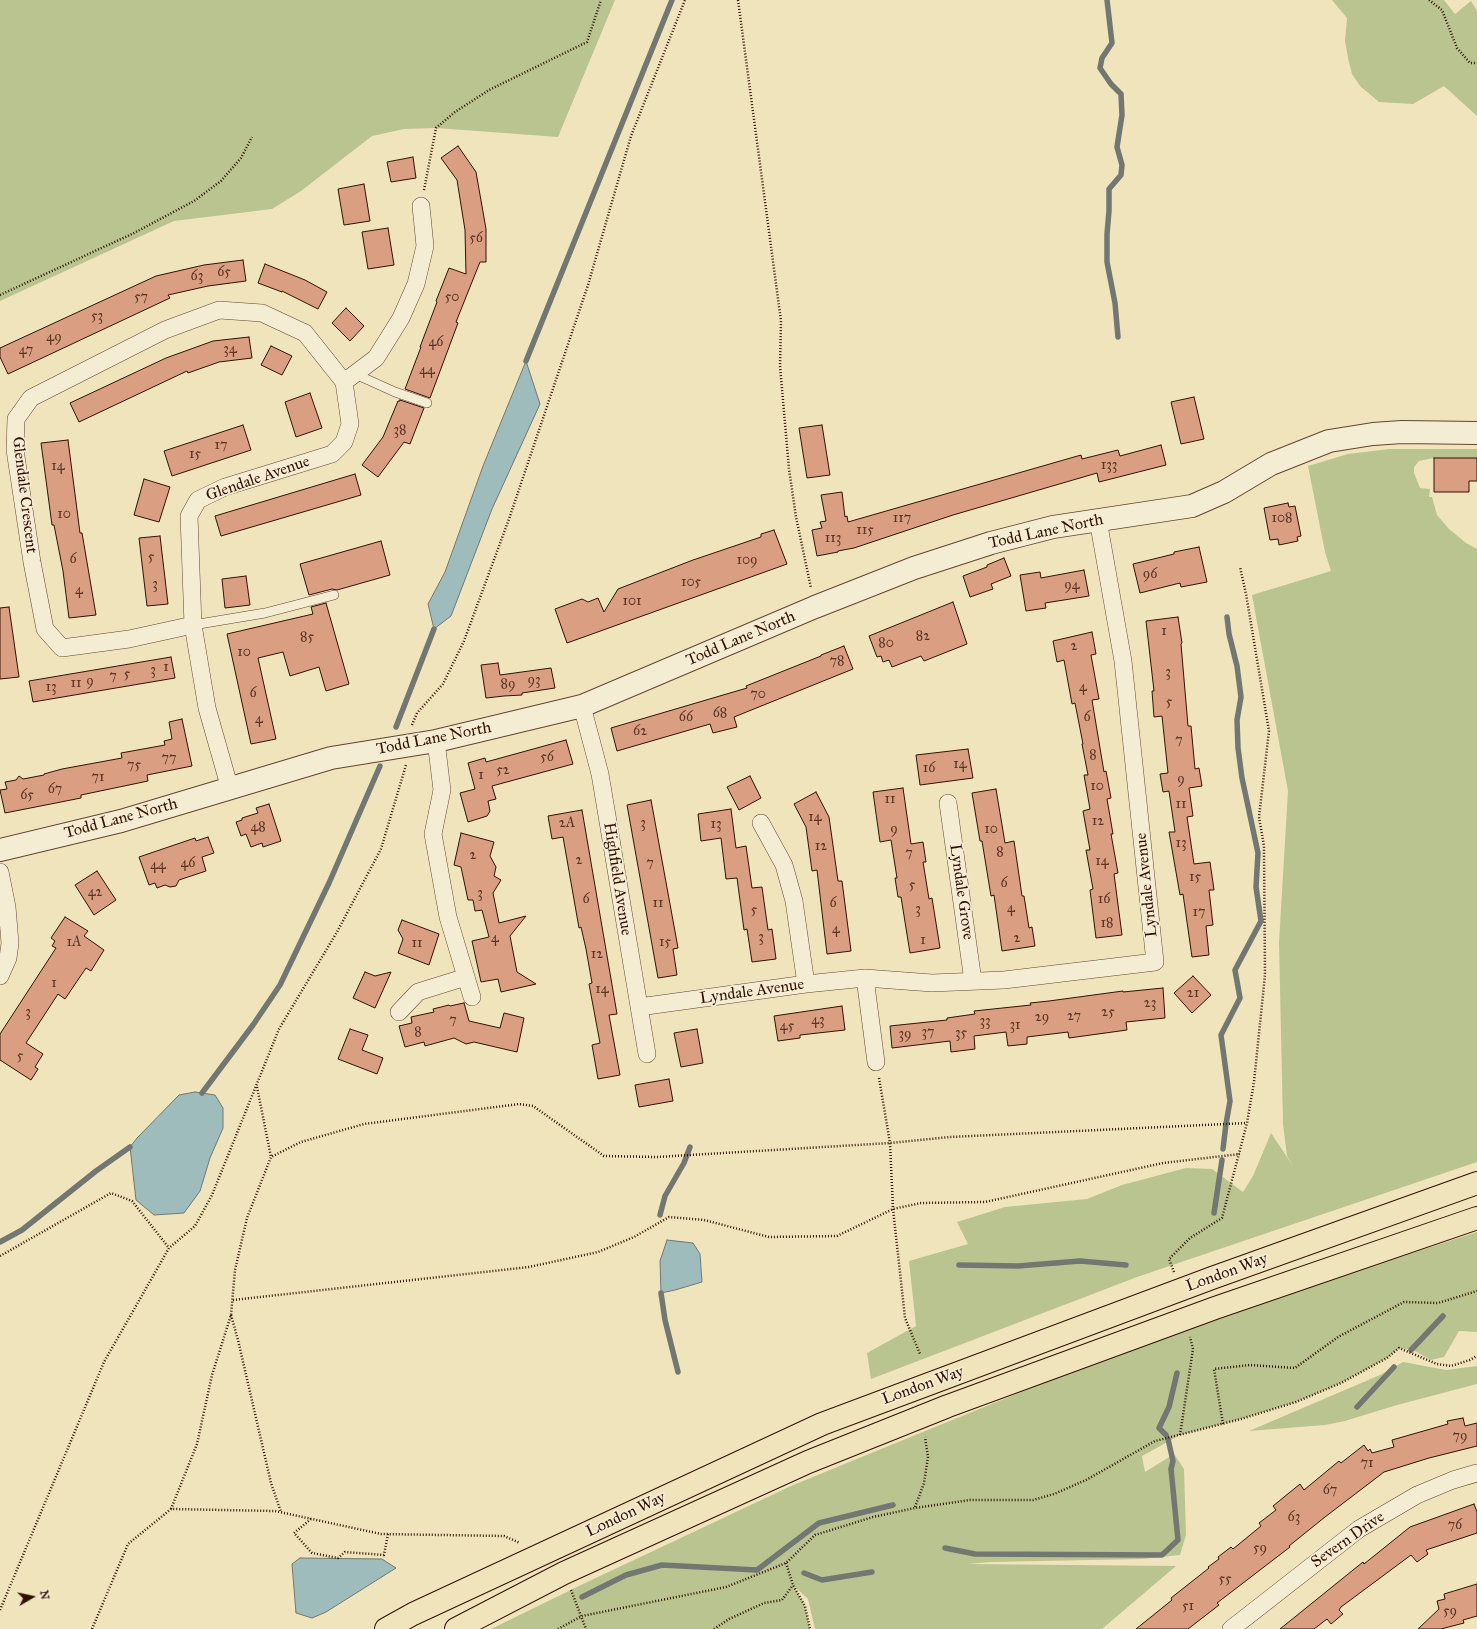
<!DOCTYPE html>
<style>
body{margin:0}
#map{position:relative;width:1477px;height:1629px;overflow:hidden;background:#f0e4bc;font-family:"IM FELL Great Primer",serif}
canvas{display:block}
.north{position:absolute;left:12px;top:1577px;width:40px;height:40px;-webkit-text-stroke:3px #f5edd3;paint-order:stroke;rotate:81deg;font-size:11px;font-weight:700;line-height:16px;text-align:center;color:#321004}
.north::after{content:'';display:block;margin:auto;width:14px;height:18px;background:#321004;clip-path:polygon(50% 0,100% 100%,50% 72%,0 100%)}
</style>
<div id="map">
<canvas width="1477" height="1629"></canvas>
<div class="north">N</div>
</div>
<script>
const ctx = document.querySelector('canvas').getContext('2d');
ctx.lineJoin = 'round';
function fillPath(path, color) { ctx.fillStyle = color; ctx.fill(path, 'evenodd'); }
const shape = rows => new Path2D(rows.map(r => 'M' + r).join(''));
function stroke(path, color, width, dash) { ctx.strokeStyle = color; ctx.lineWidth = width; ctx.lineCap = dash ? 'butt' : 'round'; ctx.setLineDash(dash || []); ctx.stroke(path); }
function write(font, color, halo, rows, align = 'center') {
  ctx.font = font + ' "IM FELL Great Primer",serif'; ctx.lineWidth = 3.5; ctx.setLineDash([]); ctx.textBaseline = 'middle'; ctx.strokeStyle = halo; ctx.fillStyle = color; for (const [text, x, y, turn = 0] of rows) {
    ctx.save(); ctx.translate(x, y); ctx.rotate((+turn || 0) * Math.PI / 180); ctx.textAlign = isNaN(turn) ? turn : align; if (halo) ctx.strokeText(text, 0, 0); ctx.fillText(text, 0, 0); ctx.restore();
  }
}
const green = shape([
 [0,0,615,0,558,137,436,128,404,129,372,136,301,191,272,209,174,221,0,301],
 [1332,0,1444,0,1455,14,1471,1,1477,11,1477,116,1444,86,1413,104,1379,102,1360,86,1352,74,1348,58,1345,41,1347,18],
 [1389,449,1477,449,1477,458,1434,458,1419,461,1414,467,1414,473,1420,488,1430,489,1429,497,1432,497,1437,515,1449,529,1466,543,1477,549,1477,1162,1137,1277,871,1379,867,1353,916,1326,909,1261,968,1244,957,1222,1005,1207,1087,1199,1122,1185,1186,1168,1212,1169,1243,1192,1253,1176,1271,1133,1293,1166,1287,1156,1283,1124,1279,942,1288,791,1252,595,1331,571,1325,552,1308,466,1348,454],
 [1477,1232,1477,1332,1459,1331,1444,1357,1431,1360,1413,1350,1399,1348,1387,1358,1341,1383,1296,1402,1241,1419,1180,1435,1142,1456,1145,1472,1174,1454,1184,1469,1186,1535,1180,1555,1142,1559,990,1562,968,1564,1176,1566,1102,1629,815,1629,808,1599,794,1586,805,1606,810,1629,491,1629,583,1584,791,1486,908,1438,1090,1364,1369,1267],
 [1403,1362,1446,1370,1477,1366,1477,1384,1397,1405,1345,1421,1325,1425,1249,1431,1380,1375]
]);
const water = shape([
 [526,361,540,404,492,509,451,616,434,629,428,604,445,572,483,466,526,361],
 [195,1092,215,1095,223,1108,223,1128,210,1158,200,1191,184,1213,154,1215,136,1200,130,1147,137,1138,179,1095,195,1092],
 [667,1240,693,1243,700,1254,702,1282,675,1290,661,1293,660,1261,667,1240],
 [300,1558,382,1559,396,1568,326,1612,312,1618,296,1613,292,1564,300,1558]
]);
const stream = shape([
 [1107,0,1112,43,1102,58,1100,68,1111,84,1121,94,1122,115,1117,147,1122,165,1121,175,1109,189,1109,211,1107,234,1107,262,1115,303,1118,337],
 [526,361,672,0],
 [396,727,434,629],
 [202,1093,253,1025,280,985,329,883,380,766],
 [1223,1149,1226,1124,1230,1101,1221,1035,1240,998,1235,970,1261,921,1256,887,1258,853,1242,778,1238,748,1237,720,1241,697,1237,666,1229,634,1227,617],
 [1214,1213,1222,1160],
 [660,1215,665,1196,684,1163,690,1147],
 [0,1242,22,1230,96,1171,130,1147],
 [959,1265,1018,1266,1080,1261,1126,1265],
 [661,1293,665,1320,678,1372],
 [1411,1350,1443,1316],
 [1357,1407,1394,1367],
 [1166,1435,1159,1428,1169,1407,1177,1373],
 [945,1548,975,1554,1162,1555,1178,1540,1171,1469,1173,1461,1168,1439],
 [804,1573,822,1580,872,1572],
 [582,1597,626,1575,662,1565,757,1570,819,1523,893,1505]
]);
const building = shape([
 [458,146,476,172,486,229,486,262,480,262,456,322,458,323,430,398,405,389,421,347,420,347,437,302,436,301,449,268,466,274,465,230,457,180,441,158,458,146],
 [413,157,416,178,391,182,387,162,413,157],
 [364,184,370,221,344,225,338,189,364,184],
 [388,228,394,265,368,269,362,232,388,228],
 [243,260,246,281,208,286,168,295,170,298,8,374,0,357,0,348,156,276,204,265,243,260],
 [265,264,305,280,327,292,318,309,282,291,282,292,258,283,265,264],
 [346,308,364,326,350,341,332,323,346,308],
 [249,337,252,358,219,362,188,373,187,371,79,422,70,403,166,358,213,341,249,337],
 [271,346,292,356,282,375,261,365,271,346],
 [310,393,322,428,296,437,285,402,310,393],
 [1194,397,1204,439,1181,444,1171,402,1194,397],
 [400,400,424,408,410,444,404,442,378,477,362,465,383,437,398,401,400,401,400,400],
 [243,425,251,450,172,476,164,451,243,425],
 [822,425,830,475,807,478,799,428,822,425],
 [68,440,80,533,82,533,96,615,69,618,63,571,54,525,52,525,41,443,68,440],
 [1161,445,1166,465,1099,482,1097,473,953,515,854,548,838,551,838,552,817,556,812,530,822,528,820,522,826,521,821,495,842,492,845,517,847,516,848,522,1081,455,1082,459,1118,450,1120,456,1161,445],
 [1434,458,1477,458,1477,481,1469,481,1469,492,1434,492,1434,458],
 [355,474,361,495,221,536,215,516,355,474],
 [144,479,170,487,159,522,134,515,144,479],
 [1288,503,1289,507,1295,506,1301,536,1297,537,1298,541,1279,545,1278,539,1270,540,1264,508,1288,503],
 [774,530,787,564,567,643,555,609,582,599,588,602,598,598,604,612,618,589,693,560,761,537,761,534,774,530],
 [160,536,168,604,147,606,139,538,160,536],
 [381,541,390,575,337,590,332,589,309,595,300,564,381,541],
 [1199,547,1207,582,1181,587,1180,583,1140,593,1133,564,1174,554,1174,552,1199,547],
 [1004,558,1011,576,991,584,993,589,970,597,963,576,987,567,987,565,1004,558],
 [1084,570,1089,596,1045,603,1046,608,1026,611,1020,575,1040,572,1041,578,1084,570],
 [246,576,250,605,225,608,222,579,246,576],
 [953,602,967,644,924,661,921,656,892,667,889,660,883,662,881,656,877,657,869,636,953,602],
 [326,603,349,684,326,691,319,667,290,676,283,652,258,658,276,739,251,744,227,634,313,614,311,607,326,603],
 [9,607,19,677,0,679,0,608,9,607],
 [1178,617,1182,643,1181,644,1188,726,1191,726,1195,769,1199,768,1202,786,1189,788,1193,816,1187,817,1194,864,1210,862,1214,890,1209,890,1213,925,1206,926,1209,955,1192,957,1183,894,1180,895,1169,832,1175,832,1169,791,1163,792,1160,774,1168,773,1162,716,1154,717,1152,691,1154,691,1146,621,1178,617],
 [1092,632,1096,654,1091,655,1099,699,1092,700,1104,772,1106,771,1111,798,1107,799,1113,834,1111,834,1118,873,1114,874,1122,935,1096,938,1090,890,1093,889,1086,850,1090,850,1083,811,1090,809,1084,775,1088,775,1082,744,1083,744,1075,703,1072,704,1064,660,1057,662,1053,641,1092,632],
 [844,646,853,669,734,717,737,727,713,733,710,724,617,751,611,728,747,688,746,686,821,656,821,655,844,646],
 [171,657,175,678,33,702,29,681,171,657],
 [498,663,500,675,551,668,555,688,522,693,522,695,504,696,486,698,481,665,498,663],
 [182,719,192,766,147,775,148,781,81,795,81,798,5,813,0,790,7,789,5,782,16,780,19,776,23,779,44,775,44,774,62,769,122,758,121,753,165,745,164,741,172,739,169,722,182,719],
 [566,740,573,764,492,786,496,799,488,801,490,811,487,816,468,822,460,793,475,789,468,763,485,758,486,762,566,740],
 [968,749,973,778,920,785,916,755,968,749],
 [750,776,761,798,739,810,727,787,750,776],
 [903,788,911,844,923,842,926,862,923,862,929,899,932,898,940,948,910,953,901,897,898,897,895,878,897,878,891,840,880,842,873,792,903,788],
 [996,789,1005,843,1014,841,1022,896,1024,896,1029,928,1032,927,1035,946,1002,951,994,895,991,896,982,841,980,841,972,793,996,789],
 [816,792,829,817,838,881,842,881,851,951,827,954,817,870,812,871,806,827,794,804,816,792],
 [651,800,678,948,673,949,677,975,658,978,627,805,651,800],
 [269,804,281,841,263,847,262,843,251,847,246,834,241,836,236,822,242,820,242,818,258,813,256,808,269,804],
 [731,809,736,848,746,846,752,888,762,887,768,930,772,929,776,959,752,962,747,929,744,930,737,878,726,879,721,838,701,841,698,814,731,809],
 [582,810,617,1014,609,1015,620,1075,598,1079,592,1045,600,1043,589,984,592,983,586,949,581,927,579,928,563,837,552,839,548,816,582,810],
 [461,833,494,842,490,856,496,867,494,876,501,880,493,893,499,923,526,916,510,936,517,972,536,984,501,992,498,979,481,982,472,941,489,937,482,910,475,911,473,900,468,900,461,867,454,865,461,833],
 [208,837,214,853,202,857,206,871,179,880,176,886,170,887,165,885,157,888,155,883,149,885,139,857,195,838,196,841,208,837],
 [97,871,116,900,94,915,75,885,97,871],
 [65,917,88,931,84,936,104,950,91,971,86,968,65,999,58,994,26,1043,43,1054,35,1067,38,1069,31,1080,0,1060,0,1034,56,948,52,946,55,941,51,938,65,917],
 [402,920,439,934,429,965,398,953,403,939,398,930,402,920],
 [365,972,375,976,391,972,375,1008,353,998,365,972],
 [1193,976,1211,995,1192,1013,1174,993,1193,976],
 [1163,988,1165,1018,1126,1022,1127,1030,1069,1038,1068,1032,1027,1037,1027,1044,1008,1046,1006,1032,974,1036,975,1049,951,1052,950,1041,892,1048,890,1026,947,1020,947,1018,975,1014,974,1011,1031,1005,1030,1003,1049,1001,1123,991,1123,992,1163,988],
 [464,1003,469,1021,500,1028,504,1013,524,1018,517,1052,474,1042,466,1044,454,1038,425,1046,424,1042,405,1047,399,1026,412,1023,411,1017,434,1012,433,1009,449,1005,450,1006,464,1003],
 [842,1006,845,1030,800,1035,800,1038,778,1041,774,1016,842,1006],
 [350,1029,368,1035,362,1050,383,1058,377,1074,338,1059,350,1029],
 [697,1029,703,1063,681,1067,674,1033,697,1029],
 [669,1079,673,1101,639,1107,635,1085,669,1079],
 [1463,1418,1465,1426,1477,1423,1477,1446,1429,1458,1384,1472,1325,1517,1289,1546,1290,1547,1217,1603,1219,1605,1188,1629,1136,1629,1172,1600,1171,1598,1209,1568,1208,1567,1219,1559,1218,1557,1231,1547,1233,1549,1261,1526,1259,1523,1276,1510,1273,1506,1300,1484,1304,1490,1339,1461,1341,1463,1364,1445,1368,1451,1370,1449,1372,1453,1394,1447,1392,1440,1448,1424,1447,1421,1463,1418],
 [1474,1504,1477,1512,1477,1533,1426,1550,1428,1554,1417,1562,1411,1555,1341,1607,1339,1610,1343,1614,1331,1624,1327,1619,1314,1629,1280,1629,1363,1562,1364,1564,1410,1527,1474,1504],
 [1477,1584,1477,1616,1463,1620,1464,1623,1441,1629,1418,1629,1439,1609,1437,1601,1445,1599,1444,1594,1477,1584]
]);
const path = shape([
 [738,0,781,321,780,366,789,469,796,517,811,588],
 [1429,0,1442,10,1457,48,1470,63,1477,63],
 [424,190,436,128,455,112,489,90,587,42,601,0],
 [0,295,134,233,194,201,221,181,241,158,252,137],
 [412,725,417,713,443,684,464,641,509,519,588,285,631,136,685,0],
 [879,1078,890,1143,893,1209,905,1318,920,1354],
 [257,1087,271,1157],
 [0,1256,111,1193,132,1201,169,1248],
 [1174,1272,1169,1259,1190,1238,1222,1218,1247,1123,1254,1082,1265,975,1264,846,1259,817,1269,731,1246,594,1240,567],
 [233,1300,529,1267,598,1252,634,1237,669,1217,704,1220,769,1237,837,1236,893,1209,921,1203,985,1202,1163,1163,1240,1154],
 [231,1315,238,1340,271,1483,281,1512],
 [1223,1424,1214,1369,1250,1365,1295,1368,1338,1337,1404,1302,1438,1303,1477,1291],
 [1180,1435,1193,1349,1190,1337],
 [915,1507,924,1483,928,1457,925,1437],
 [171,1509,197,1444,212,1375,231,1315,235,1270,247,1218,271,1157,301,1142,364,1124,519,1104,533,1106,604,1156,657,1157,890,1143,950,1137,1247,1123],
 [311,1519,294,1533,312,1553,338,1558,345,1552,384,1555,388,1534],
 [786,1563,793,1585,805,1606,810,1629],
 [571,1590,586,1629],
 [0,1610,104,1362,169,1248,195,1226,212,1195,279,1029,337,932,381,849,406,765],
 [92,1629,128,1544,171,1509,275,1511,381,1534,504,1536,520,1543],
 [558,1629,582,1616,726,1587,786,1563,815,1535,873,1517,915,1508,970,1500,1033,1500,1054,1494,1086,1480,1155,1441,1241,1419,1296,1402,1341,1383,1387,1358,1399,1348,1437,1364,1451,1366,1470,1360,1477,1356],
 [714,1629,729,1619,764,1603,782,1600,793,1585]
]);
const service = shape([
 [355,374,395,392,427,403],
 [193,625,265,613,334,595]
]);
const minor = shape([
 [193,625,129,639,62,648,45,629,32,562,15,450,16,419,31,398,165,330,219,310,262,313,305,333,344,382],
 [582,706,600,774,647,1054],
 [436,741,442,790,433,834,448,917,472,997],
 [230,789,207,708,193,625,189,516,198,500,225,487,332,454,344,442,350,424,344,382,376,358,401,318,416,284,425,246,421,206],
 [948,803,973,981],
 [761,823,784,865,794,901,806,984],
 [0,872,7,907,10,943,8,958,0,976],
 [865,978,876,1062],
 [639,1007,806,984,865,978,932,983,1004,980,1155,962,1123,661,1098,520],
 [399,1012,418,992,466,977],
 [1231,1629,1359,1529,1417,1495,1453,1480,1477,1473]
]);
const tertiary = shape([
 [0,850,121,821,331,758,436,741,582,706,815,607,914,568,991,543,1053,527,1192,506,1224,492,1271,464,1329,441,1373,434,1402,432,1477,433]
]);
const trunk = shape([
 [386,1629,413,1614,822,1424,1212,1278,1477,1183],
 [456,1629,564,1573,808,1462,948,1406,1215,1308,1477,1218]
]);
const numberNames = [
 ["56",476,239],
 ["65",224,273],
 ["63",197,277],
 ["57",141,298],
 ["50",452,298],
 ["53",97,317],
 ["49",54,338],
 ["46",436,343],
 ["34",230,350],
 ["47",26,351],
 ["44",427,371],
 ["38",400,431],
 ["17",221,446],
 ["15",195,455],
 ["133",1109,466],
 ["14",58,467],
 ["10",64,515],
 ["117",902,519],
 ["108",1282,519],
 ["115",865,531],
 ["113",833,539],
 ["5",151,558],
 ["6",73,560],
 ["109",747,561],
 ["96",1150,575],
 ["105",691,583],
 ["3",155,585],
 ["94",1072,586],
 ["4",79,591],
 ["101",632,602],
 ["1",1164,632],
 ["82",923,637],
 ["85",307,638],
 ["80",886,644],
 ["2",1074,647],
 ["10",244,653],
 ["78",837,662],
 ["1",166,668],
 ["3",153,671],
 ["3",1168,673],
 ["5",127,675],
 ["7",113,677],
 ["93",534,681],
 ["9",90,682],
 ["11",76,684],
 ["89",508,685],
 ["13",51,688],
 ["4",1083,688],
 ["6",253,694],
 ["70",758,695],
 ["5",1169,703],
 ["68",720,714],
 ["66",686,718],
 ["6",1087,718],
 ["4",259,720],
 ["62",640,732],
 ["7",1179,741],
 ["8",1093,756],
 ["56",547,758],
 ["77",169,759],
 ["14",960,765],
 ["75",134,766],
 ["16",929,769],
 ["52",503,771],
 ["1",481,776],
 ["71",98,778],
 ["9",1181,780],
 ["10",1097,787],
 ["67",55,790],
 ["65",27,796],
 ["11",890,800],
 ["11",1181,805],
 ["14",815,818],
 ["12",1098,822],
 ["2A",567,824],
 ["3",643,824],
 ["13",716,825],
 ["48",258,828],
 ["9",894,830],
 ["10",991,830],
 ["13",1181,844],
 ["12",821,847],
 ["8",1000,853],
 ["7",909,854],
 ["2",473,856],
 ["2",579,861],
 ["14",1102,862],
 ["46",188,864],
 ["7",650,864],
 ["44",158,866],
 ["15",1195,878],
 ["6",1004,884],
 ["5",912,886],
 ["42",95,893],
 ["3",480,894],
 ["6",586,900],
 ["16",1104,900],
 ["11",658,904],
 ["6",833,904],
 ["4",1011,909],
 ["3",918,910],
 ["5",754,911],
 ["17",1199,913],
 ["18",1107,924],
 ["4",836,930],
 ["3",761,938],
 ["4",495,939],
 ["2",1017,939],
 ["1",923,941],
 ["1A",74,943],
 ["15",665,943],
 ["11",417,944],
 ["12",597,955],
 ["1",54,984],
 ["14",602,990],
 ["21",1193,994],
 ["23",1150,1004],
 ["3",28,1013],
 ["25",1108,1013],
 ["27",1074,1017],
 ["29",1042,1018],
 ["7",453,1021],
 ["43",818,1021],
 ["33",985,1022],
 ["31",1015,1026],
 ["45",787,1027],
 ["8",418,1033],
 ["37",928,1033],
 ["35",961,1034],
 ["39",905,1035],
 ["5",20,1057],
 ["79",1460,1437],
 ["71",1367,1464],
 ["67",1330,1491],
 ["63",1294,1518],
 ["76",1455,1526],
 ["59",1260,1549],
 ["55",1225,1580],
 ["51",1188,1607],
 ["59",1450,1612]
];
const streetNames = [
 ["Glendale Avenue",258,479,-19],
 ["Glendale Crescent",24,495,83],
 ["Todd Lane North",1046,532,-12],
 ["Todd Lane North",741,639,-23],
 ["Todd Lane North",434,739,-11],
 ["Todd Lane North",121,819,-15],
 ["Highfield Avenue",617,879,81],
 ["Lyndale Avenue",1147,885,-96],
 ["Lyndale Grove",961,892,82],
 ["Lyndale Avenue",752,992,-8],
 ["London Way",1227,1273,-20],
 ["London Way",923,1386,-20],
 ["London Way",626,1515,-25],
 ["Severn Drive",1348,1540,-35]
];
fillPath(green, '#bac491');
fillPath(water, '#9ebcbb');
stroke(water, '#737772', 1);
stroke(stream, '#737772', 5.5);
fillPath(building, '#da9f82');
stroke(building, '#321004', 1);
stroke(service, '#624532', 10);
stroke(minor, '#624532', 18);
stroke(tertiary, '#624532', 24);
stroke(trunk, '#321004', 24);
stroke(path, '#321004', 2.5, [1, 2]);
stroke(service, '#f5edd3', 9);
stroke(minor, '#f5edd3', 17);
stroke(tertiary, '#f5edd3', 22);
stroke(trunk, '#f0e4bc', 22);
write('14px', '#5c3424', null, numberNames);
write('16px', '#321004', '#f5edd3', streetNames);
</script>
